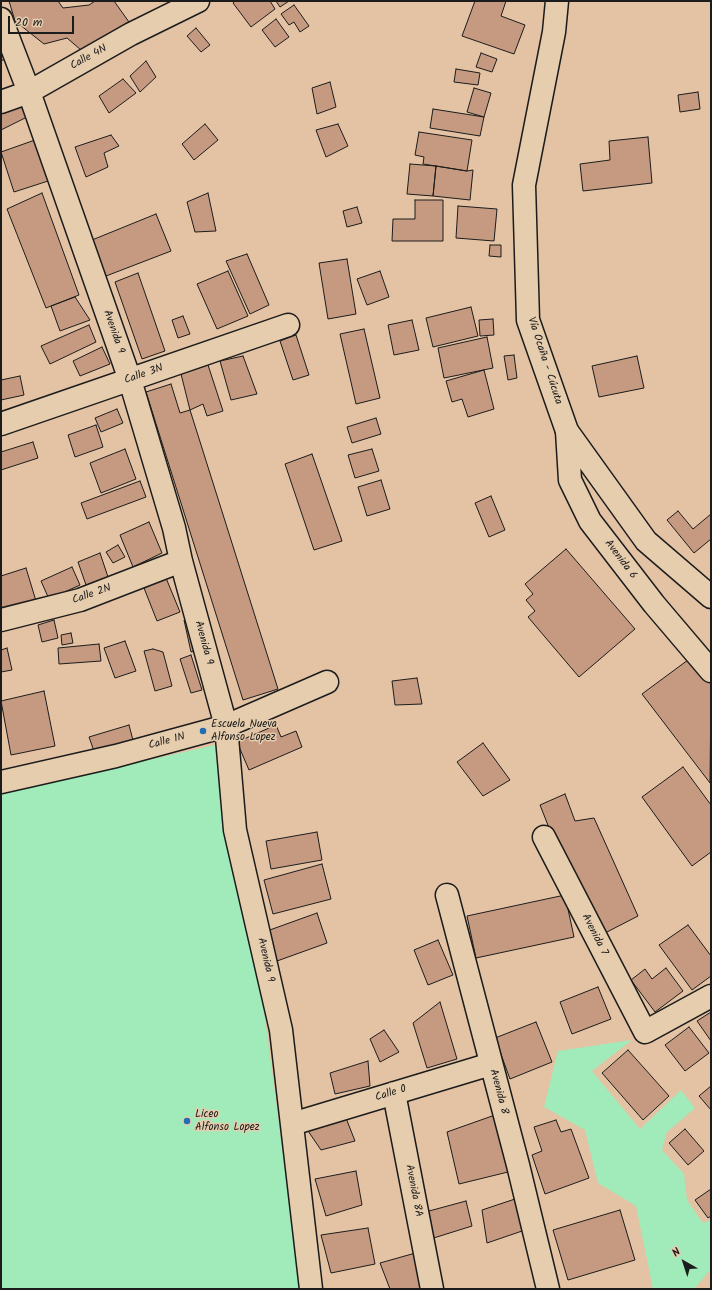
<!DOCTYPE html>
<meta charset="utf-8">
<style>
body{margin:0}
#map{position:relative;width:712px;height:1290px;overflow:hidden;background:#e3c3a4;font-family:Kalam,sans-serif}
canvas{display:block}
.frame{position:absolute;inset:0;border:2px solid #1c1c1c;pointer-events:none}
.north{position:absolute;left:664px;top:1242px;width:40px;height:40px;-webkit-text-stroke:3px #e6cdae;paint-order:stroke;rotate:321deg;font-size:11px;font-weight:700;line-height:16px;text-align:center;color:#1c1c1c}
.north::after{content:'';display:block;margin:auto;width:14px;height:18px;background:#1c1c1c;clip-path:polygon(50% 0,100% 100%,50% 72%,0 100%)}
.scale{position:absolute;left:8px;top:16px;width:66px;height:18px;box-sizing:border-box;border:2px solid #1c1c1c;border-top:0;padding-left:5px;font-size:12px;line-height:14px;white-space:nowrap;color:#1c1c1c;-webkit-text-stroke:3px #e6cdae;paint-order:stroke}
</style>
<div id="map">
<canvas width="712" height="1290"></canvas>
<div class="frame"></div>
<div class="north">N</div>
<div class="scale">20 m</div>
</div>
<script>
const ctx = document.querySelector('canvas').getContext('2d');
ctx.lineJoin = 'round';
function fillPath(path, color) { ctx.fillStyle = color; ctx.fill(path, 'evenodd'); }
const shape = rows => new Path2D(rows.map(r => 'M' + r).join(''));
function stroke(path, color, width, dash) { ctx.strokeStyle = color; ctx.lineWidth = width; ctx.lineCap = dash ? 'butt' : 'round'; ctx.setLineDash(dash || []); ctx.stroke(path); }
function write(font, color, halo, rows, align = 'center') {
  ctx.font = font + ' Kalam,sans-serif'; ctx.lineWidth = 3; ctx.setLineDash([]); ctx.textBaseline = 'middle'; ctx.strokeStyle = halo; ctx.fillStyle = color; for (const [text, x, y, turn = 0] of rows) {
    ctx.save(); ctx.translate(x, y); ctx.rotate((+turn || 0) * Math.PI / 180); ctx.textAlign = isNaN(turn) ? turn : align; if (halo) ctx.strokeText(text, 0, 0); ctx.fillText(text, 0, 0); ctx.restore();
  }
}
const green = shape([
 [215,745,262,996,301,1289,1,1289,1,793],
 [632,1040,592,1071,640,1129,681,1090,695,1108,667,1132,662,1150,684,1174,687,1200,703,1223,711,1220,711,1269,694,1289,653,1289,636,1206,598,1183,585,1130,544,1107,558,1051]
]);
const building = shape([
 [9,1,58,1,63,8,89,5,95,1,114,1,129,22,81,50,67,38,44,44,15,21,9,1],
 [235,1,270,1,275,9,251,27,233,3,235,1],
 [276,1,289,1,280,7,276,1],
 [475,1,506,1,501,16,525,25,514,54,462,36,475,1],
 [294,5,309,26,300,32,294,22,289,25,281,14,294,5],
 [276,19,289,37,275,47,262,30,276,19],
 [196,28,210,45,201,52,187,36,196,28],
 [1,50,7,58,1,61,1,50],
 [481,53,497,59,492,72,476,67,481,53],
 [146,61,156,77,140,92,130,76,146,61],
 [456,69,480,73,478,85,454,82,456,69],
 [123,79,136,93,109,113,99,96,123,79],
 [330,82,336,107,317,114,312,88,330,82],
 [474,88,491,93,484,117,467,112,474,88],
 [698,92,700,109,680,112,678,95,698,92],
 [19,103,27,117,1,130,1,112,19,103],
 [433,109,484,117,480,136,430,128,433,109],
 [205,124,218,140,194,160,182,144,205,124],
 [338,124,348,146,326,157,316,130,338,124],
 [419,132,472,140,467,171,423,164,424,157,415,155,419,132],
 [111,135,119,146,104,153,108,167,86,177,75,147,111,135],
 [648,137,652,183,583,191,580,164,610,160,609,141,648,137],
 [35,140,48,181,14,192,1,152,35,140],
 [410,164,436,166,433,196,407,194,410,164],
 [436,166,467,171,473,170,470,200,433,196,436,166],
 [42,193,79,295,46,308,7,209,42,193],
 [208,193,216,231,195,232,187,202,208,193],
 [415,200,443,200,443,241,392,241,393,219,415,219,415,200],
 [458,206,497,209,494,241,456,238,458,206],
 [357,207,362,223,347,227,343,211,357,207],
 [156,214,171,251,106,276,92,240,156,214],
 [490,245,501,245,501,257,489,256,490,245],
 [247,254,269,305,250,314,226,261,247,254],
 [347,259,356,314,328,319,319,263,347,259],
 [228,271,248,316,217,329,197,284,228,271],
 [380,271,389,297,367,305,357,279,380,271],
 [138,273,165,351,142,359,115,282,138,273],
 [75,297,90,320,60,331,51,306,75,297],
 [471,307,478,336,433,347,426,318,471,307],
 [183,316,190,334,178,338,172,320,183,316],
 [493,319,494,335,480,336,479,320,493,319],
 [412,320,419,350,394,355,388,325,412,320],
 [89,325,96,342,50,364,41,346,89,325],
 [364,329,380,398,356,404,340,334,364,329],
 [296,335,309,375,293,380,280,341,296,335],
 [487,337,493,368,444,378,438,348,487,337],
 [102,347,110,364,80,376,73,361,102,347],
 [514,355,517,378,508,380,504,356,514,355],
 [243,356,257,394,231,400,220,361,243,356],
 [637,356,644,388,599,397,592,366,637,356],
 [208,365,223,411,207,416,203,404,190,410,181,374,208,365],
 [484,370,494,409,468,417,462,399,452,402,446,381,484,370],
 [20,376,24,395,1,400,1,380,20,376],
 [171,384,180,413,190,410,278,689,243,700,146,392,171,384],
 [117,409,123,423,101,432,95,418,117,409],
 [376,418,381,434,352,443,347,427,376,418],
 [96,425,103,447,75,457,68,435,96,425],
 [33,442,38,458,1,470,1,452,33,442],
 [125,449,136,479,101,493,90,463,125,449],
 [372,449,379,471,355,478,348,455,372,449],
 [312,454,342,541,314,550,285,464,312,454],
 [381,480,390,509,367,516,358,487,381,480],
 [140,481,146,497,87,519,81,503,140,481],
 [491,496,505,530,489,537,475,503,491,496],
 [678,511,693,529,711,514,711,539,694,553,667,520,678,511],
 [149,522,162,553,133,567,120,535,149,522],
 [118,545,125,557,113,563,106,552,118,545],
 [566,549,635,629,579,677,528,617,535,611,526,600,533,594,525,584,566,549],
 [100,553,108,577,86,585,78,562,100,553],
 [72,567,80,585,49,599,41,581,72,567],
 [26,568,36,601,1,612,1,576,26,568],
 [166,578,180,612,157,621,144,588,166,578],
 [193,619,199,650,191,652,184,620,193,619],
 [54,620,58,638,42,642,38,625,54,620],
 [71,633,73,643,62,645,61,635,71,633],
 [125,641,136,671,115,678,104,648,125,641],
 [99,644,101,661,59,664,58,648,99,644],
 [7,648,12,670,1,672,1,650,7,648],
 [153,649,163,652,172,686,155,691,144,651,153,649],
 [191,655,202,690,191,693,180,659,191,655],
 [692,657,711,684,710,783,642,694,692,657],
 [417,678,422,704,395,705,392,681,417,678],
 [44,691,55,746,11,755,1,701,44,691],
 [129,725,134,744,95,754,89,737,129,725],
 [276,725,281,737,296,731,302,747,249,770,237,742,276,725],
 [483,743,510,780,483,796,457,762,483,743],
 [683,767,711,805,711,852,692,866,642,797,683,767],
 [565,794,575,821,594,818,638,916,605,933,566,871,540,805,565,794],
 [317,832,322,860,271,869,266,841,317,832],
 [322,864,331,899,273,914,264,880,322,864],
 [565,895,574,937,476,958,467,916,565,895],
 [317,913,327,943,277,961,267,931,317,913],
 [688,925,711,956,711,976,692,990,659,945,688,925],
 [438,940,453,975,428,985,414,950,438,940],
 [666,968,683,991,655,1012,631,980,645,969,652,979,666,968],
 [598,987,611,1019,572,1034,560,1002,598,987],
 [440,1002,457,1059,427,1068,413,1023,440,1002],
 [711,1012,711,1041,697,1021,711,1012],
 [536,1022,552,1062,510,1079,495,1038,536,1022],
 [689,1027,709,1053,685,1071,665,1045,689,1027],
 [384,1030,399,1052,380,1062,370,1039,384,1030],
 [628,1050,669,1096,643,1120,602,1073,628,1050],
 [368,1061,370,1086,335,1094,330,1073,368,1061],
 [711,1086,711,1110,699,1096,711,1086],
 [495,1115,508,1172,459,1184,447,1132,495,1115],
 [346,1118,355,1141,321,1150,306,1128,346,1118],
 [556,1120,561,1132,571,1129,589,1178,545,1194,532,1155,542,1151,534,1127,556,1120],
 [685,1129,704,1151,688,1165,669,1143,685,1129],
 [356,1171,362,1205,326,1216,315,1179,356,1171],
 [711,1189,711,1216,708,1218,695,1200,711,1189],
 [515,1199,525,1230,487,1243,482,1210,515,1199],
 [466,1201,472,1226,424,1241,418,1214,466,1201],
 [620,1210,635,1260,568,1280,553,1230,620,1210],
 [368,1228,375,1264,331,1273,321,1235,368,1228],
 [419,1252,434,1289,390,1289,380,1263,419,1252]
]);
const minor = shape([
 [1,19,29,92,130,380,174,528,181,561,226,726,235,830,281,1030,311,1289],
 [1,102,29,92,131,34,198,1],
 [1,424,288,325],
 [567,431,570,480,590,521,654,604,711,671],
 [1,620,80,600,181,561],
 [1,782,116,756,226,726,327,682],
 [544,837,645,1032,711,996],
 [447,895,518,1165,548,1289],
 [394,1093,432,1289],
 [292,1124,491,1064]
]);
const primary = shape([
 [557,1,554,32,524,185,528,320,567,431,646,541,711,597]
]);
const markers = [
 [203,731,4,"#1f6fb2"],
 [187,1121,4,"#1f6fb2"]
];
const streetNames = [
 ["Calle 4N",89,58,-29],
 ["Avenida 9",113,332,71],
 ["Vía Ocaña - Cúcuta",544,361,72],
 ["Calle 3N",144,375,-19],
 ["Avenida 6",620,560,53],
 ["Calle 2N",92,595,-19],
 ["Avenida 9",203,643,75],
 ["Calle 1N",167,742,-15],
 ["Avenida 7",594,935,63],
 ["Avenida 9",265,960,77],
 ["Avenida 8",498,1092,75],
 ["Calle 0",391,1094,-17],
 ["Avenida 8A",413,1191,79]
];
const poiNames = [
 ["Escuela Nueva",211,725],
 ["Alfonso Lopez",211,738],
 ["Liceo",195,1115],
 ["Alfonso Lopez",195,1128]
];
fillPath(green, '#a1eab9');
fillPath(building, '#c59a80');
stroke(building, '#1c1c1c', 1);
stroke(minor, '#1c1c1c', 25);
stroke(primary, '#1c1c1c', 25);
stroke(minor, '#e6cdae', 22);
stroke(primary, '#e6cdae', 22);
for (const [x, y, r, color] of markers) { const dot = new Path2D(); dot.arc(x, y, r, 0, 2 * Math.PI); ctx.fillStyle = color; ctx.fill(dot); stroke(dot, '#e6cdae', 1.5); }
write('11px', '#1c1c1c', '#e6cdae', streetNames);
write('11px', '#1c1c1c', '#e6cdae', poiNames, 'left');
</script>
